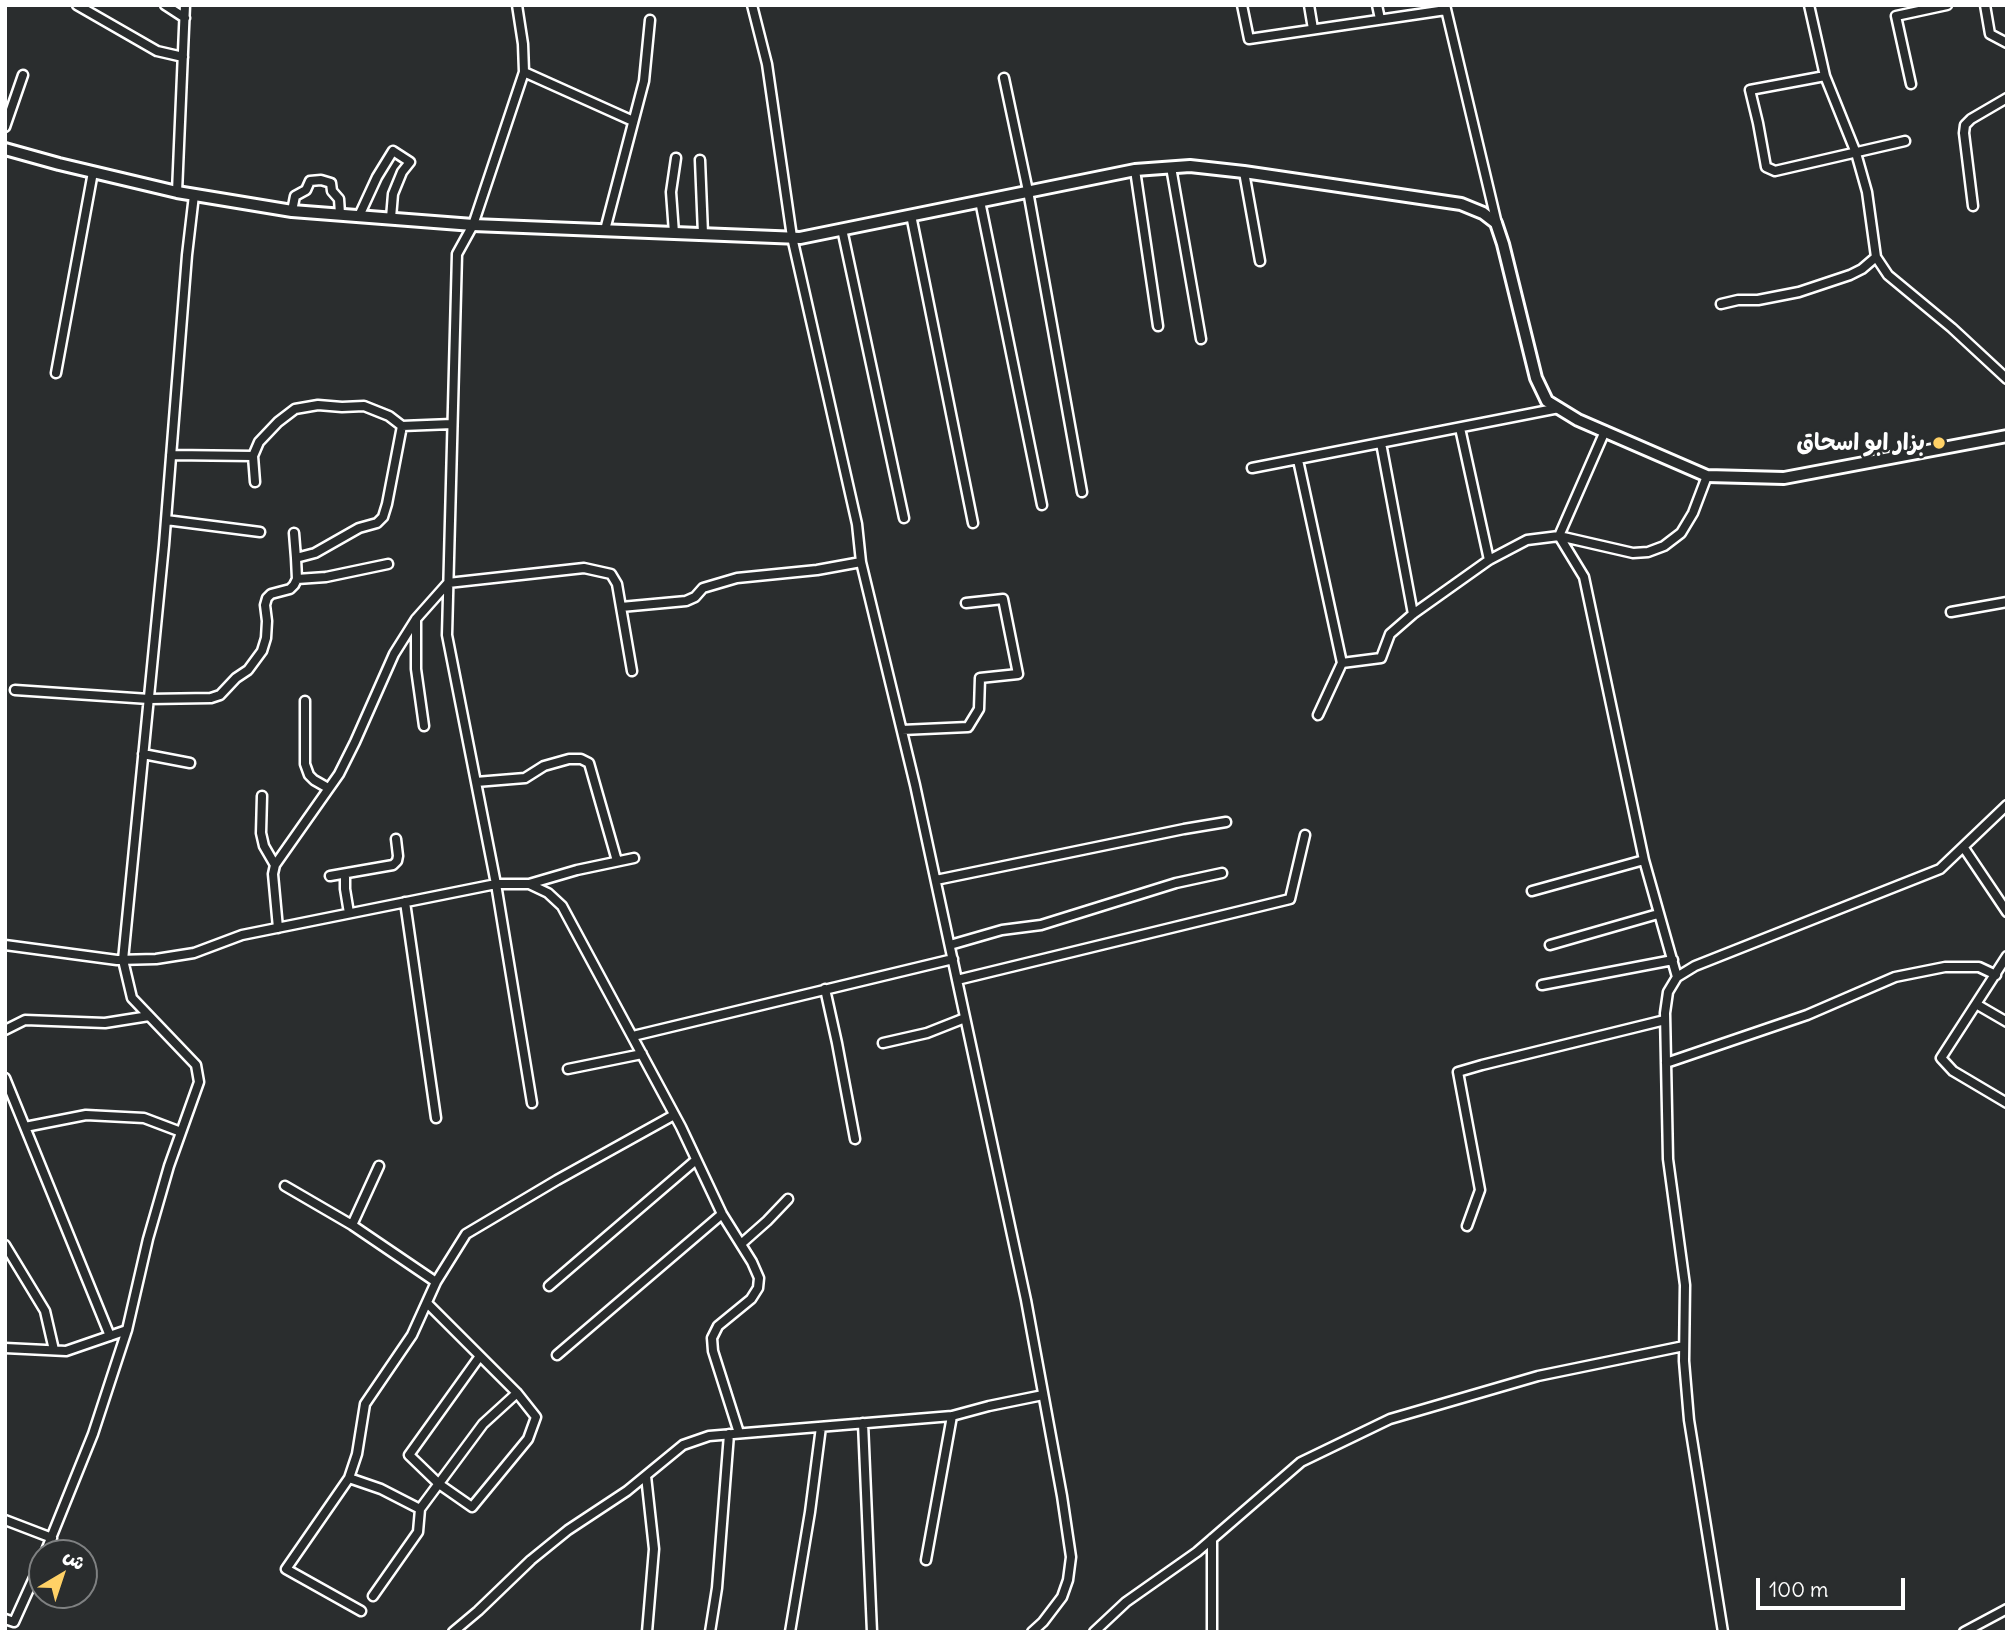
<!DOCTYPE html>
<meta charset="utf-8">
<style>
body{margin:0}
#map{position:relative;width:2012px;height:1637px;overflow:hidden;background:#2a2d2e;font-family:Delius,"Playpen Sans Arabic",sans-serif}
canvas{display:block}
.frame{position:absolute;inset:0;border:7px solid #fff;pointer-events:none}
.north{position:absolute;left:28px;top:1539px;width:70px;height:70px;box-sizing:border-box;background:#2a2d2e;border:2px solid #7f8182;border-radius:50%;rotate:39deg;font-size:19px;font-weight:700;line-height:28px;text-align:center;color:#fff}
.north::after{content:'';display:block;margin:auto;width:24px;height:32px;background:#ffd166;clip-path:polygon(50% 0,100% 100%,50% 72%,0 100%)}
.scale{position:absolute;left:1756px;top:1578px;width:149px;height:32px;box-sizing:border-box;border:4px solid #fff;border-top:0;padding-left:9px;font-size:21px;line-height:24px;white-space:nowrap;color:#fff;-webkit-text-stroke:5px #2a2d2e;paint-order:stroke}
</style>
<div id="map">
<canvas width="2012" height="1637"></canvas>
<div class="frame"></div>
<div class="north">ش</div>
<div class="scale">100 m</div>
</div>
<script>
const ctx = document.querySelector('canvas').getContext('2d');
ctx.lineJoin = 'round';
const shape = rows => new Path2D(rows.map(r => 'M' + r).join(''));
function stroke(path, color, width, dash) { ctx.strokeStyle = color; ctx.lineWidth = width; ctx.lineCap = dash ? 'butt' : 'round'; ctx.setLineDash(dash || []); ctx.stroke(path); }
function write(font, color, halo, rows, align = 'center') {
  ctx.font = font + ' Delius,"Playpen Sans Arabic",sans-serif'; ctx.lineWidth = 5; ctx.setLineDash([]); ctx.textBaseline = 'middle'; ctx.strokeStyle = halo; ctx.fillStyle = color; for (const [text, x, y, turn = 0] of rows) {
    ctx.save(); ctx.translate(x, y); ctx.rotate((+turn || 0) * Math.PI / 180); ctx.textAlign = isNaN(turn) ? turn : align; if (halo) ctx.strokeText(text, 0, 0); ctx.fillText(text, 0, 0); ctx.restore();
  }
}
const street = shape([
 [77,5,157,51,183,57],
 [165,5,185,18],
 [517,5,523,44,524,72],
 [752,5,767,64,792,237,857,524,861,562,915,785,1026,1300,1062,1496,1071,1557,1068,1580,1062,1597,1043,1622,1032,1632],
 [1242,5,1249,39,1446,10],
 [1309,5,1313,29],
 [1377,5,1380,19],
 [1445,5,1497,224],
 [1809,5,1825,76,1856,153,1867,192,1876,257,1888,275,1952,328,2007,379],
 [1985,5,1990,34,2007,43],
 [1825,76,1750,90,1758,123,1766,167,1775,171,1905,141],
 [1004,78,1028,191,1082,492],
 [1911,84,1896,16,1947,5],
 [5,127,23,75],
 [700,160,703,234],
 [1171,167,1201,339],
 [1135,170,1158,326],
 [1244,172,1260,261],
 [177,192,185,5],
 [980,201,1042,505],
 [1973,206,1964,133,1965,125,1971,119,2007,98],
 [292,211,295,196,306,190,310,181,321,180,331,183,332,191,339,199,340,214],
 [911,215,973,523],
 [359,216,377,177,393,151,410,162,402,172,393,194,391,218],
 [842,229,904,518],
 [605,230,644,81,650,20],
 [674,233,671,192,676,158],
 [1721,304,1738,300,1758,300,1799,292,1850,275,1862,269,1876,257],
 [56,373,93,172],
 [1460,428,1489,560],
 [1605,431,1559,536,1584,577,1644,860,1677,977],
 [1381,443,1413,614],
 [171,455,253,456],
 [1298,460,1342,663,1318,715],
 [1252,468,1559,408],
 [255,482,253,456,259,442,278,422,295,409,318,405,342,407,364,406,389,416,402,426],
 [166,520,260,532],
 [294,533,296,558],
 [297,579,326,577,388,564],
 [621,607,686,601,695,597,703,588,737,578,817,570,861,562],
 [1951,612,2007,602],
 [416,619,416,669,424,726],
 [1342,663,1381,658,1390,634,1413,614,1489,560,1527,540,1559,536,1633,553,1648,552,1664,546,1681,533,1693,513,1707,476],
 [15,690,149,699,211,698,220,695,236,678,248,670,262,651,266,638,267,621,265,605,267,598,271,594,290,589,294,585,297,579,296,558,315,553,359,528,377,523,383,517,387,504,402,426,452,424],
 [305,701,305,764,309,775,314,780,328,788],
 [902,730,968,727,979,709,980,678,1018,674,1003,599,966,603],
 [143,754,190,763],
 [476,782,525,778,544,766,569,759,581,759,589,763,617,861],
 [262,796,261,833,264,846,275,865],
 [1964,848,2007,912],
 [345,874,345,889,349,913],
 [330,876,393,865,397,861,398,856,396,839],
 [936,880,1184,829,1226,822],
 [529,884,577,870,634,858],
 [1532,891,1644,860],
 [405,902,436,1118],
 [278,928,273,874,275,865,339,774,355,742,394,654,416,619,448,583,584,568,611,574,617,584,632,671],
 [5,945,117,960,156,959,194,953,242,935,496,884,529,884,548,893,562,906,681,1127,722,1214,752,1262,759,1278,758,1288,751,1299,718,1326,712,1338,713,1351,739,1433],
 [950,945,1002,930,1041,925,1176,883,1222,873],
 [1550,945,1658,914],
 [2007,956,1941,1058,1953,1071,2007,1103],
 [957,980,1290,899,1305,835],
 [1542,985,1673,960],
 [825,989,837,1043,855,1139],
 [1976,1004,2007,1022],
 [5,1030,25,1020,105,1023,149,1016],
 [633,1036,953,959],
 [883,1043,927,1033,965,1018],
 [1666,1063,1807,1015,1895,977,1945,967,1979,967,1996,975],
 [568,1069,642,1054],
 [5,1078,110,1336],
 [532,1103,496,884,447,635,457,254,473,225,524,72,633,121],
 [25,1127,86,1115,144,1118,181,1132],
 [285,1186,352,1225,436,1282],
 [352,1225,379,1166],
 [1467,1226,1480,1190,1458,1072,1482,1065,1665,1020],
 [741,1244,767,1221,788,1199],
 [5,1245,45,1311,54,1350],
 [549,1286,696,1160],
 [427,1303,517,1393,536,1417,528,1439,472,1507,439,1484,409,1455,480,1356],
 [5,1348,66,1351,127,1330],
 [557,1355,722,1214],
 [517,1393,483,1424,420,1509,381,1489,349,1478,357,1454,365,1404,412,1335,436,1282,466,1234,557,1180,674,1115],
 [863,1423,872,1632],
 [646,1476,654,1549,647,1632],
 [349,1478,286,1569,361,1611],
 [5,1520,52,1538],
 [1212,1539,1212,1632],
 [45,1553,93,1434,127,1330,148,1239,169,1166,199,1082,196,1065,132,998,123,960,164,545,187,255,194,195],
 [926,1560,952,1416],
 [373,1596,418,1532,420,1509],
 [5,1619,14,1622,42,1560],
 [453,1632,478,1611,531,1560,568,1530,627,1491,683,1445,709,1436,952,1416,989,1406,1043,1395],
 [710,1632,717,1588,729,1434],
 [790,1632,810,1512,821,1427],
 [1094,1632,1126,1602,1197,1552,1301,1462,1390,1419,1538,1376,1684,1346],
 [1723,1632,1689,1420,1684,1361,1685,1285,1668,1159,1665,1013,1668,992,1677,977,1695,966,1940,869,2007,805],
 [1964,1632,2007,1609]
]);
const secondary = shape([
 [5,149,59,164,177,192,292,211,473,225,800,238,1135,170,1190,166,1244,172,1461,204,1483,213,1496,223,1503,244,1536,378,1547,401,1578,420,1707,476,1784,478,2007,436]
]);
const markers = [
 [1939,443,7,"#ffd166"]
];
const poiNames = [
 ["بزار ابو اسحاق",1925,443]
];
stroke(street, '#fff', 13);
stroke(secondary, '#fff', 16);
stroke(street, '#2a2d2e', 8);
stroke(secondary, '#2a2d2e', 10);
for (const [x, y, r, color] of markers) { const dot = new Path2D(); dot.arc(x, y, r, 0, 2 * Math.PI); ctx.fillStyle = color; ctx.fill(dot); stroke(dot, '#2a2d2e', 2.5); }
write('bold 23px', '#fff', '#2a2d2e', poiNames, 'right');
</script>
